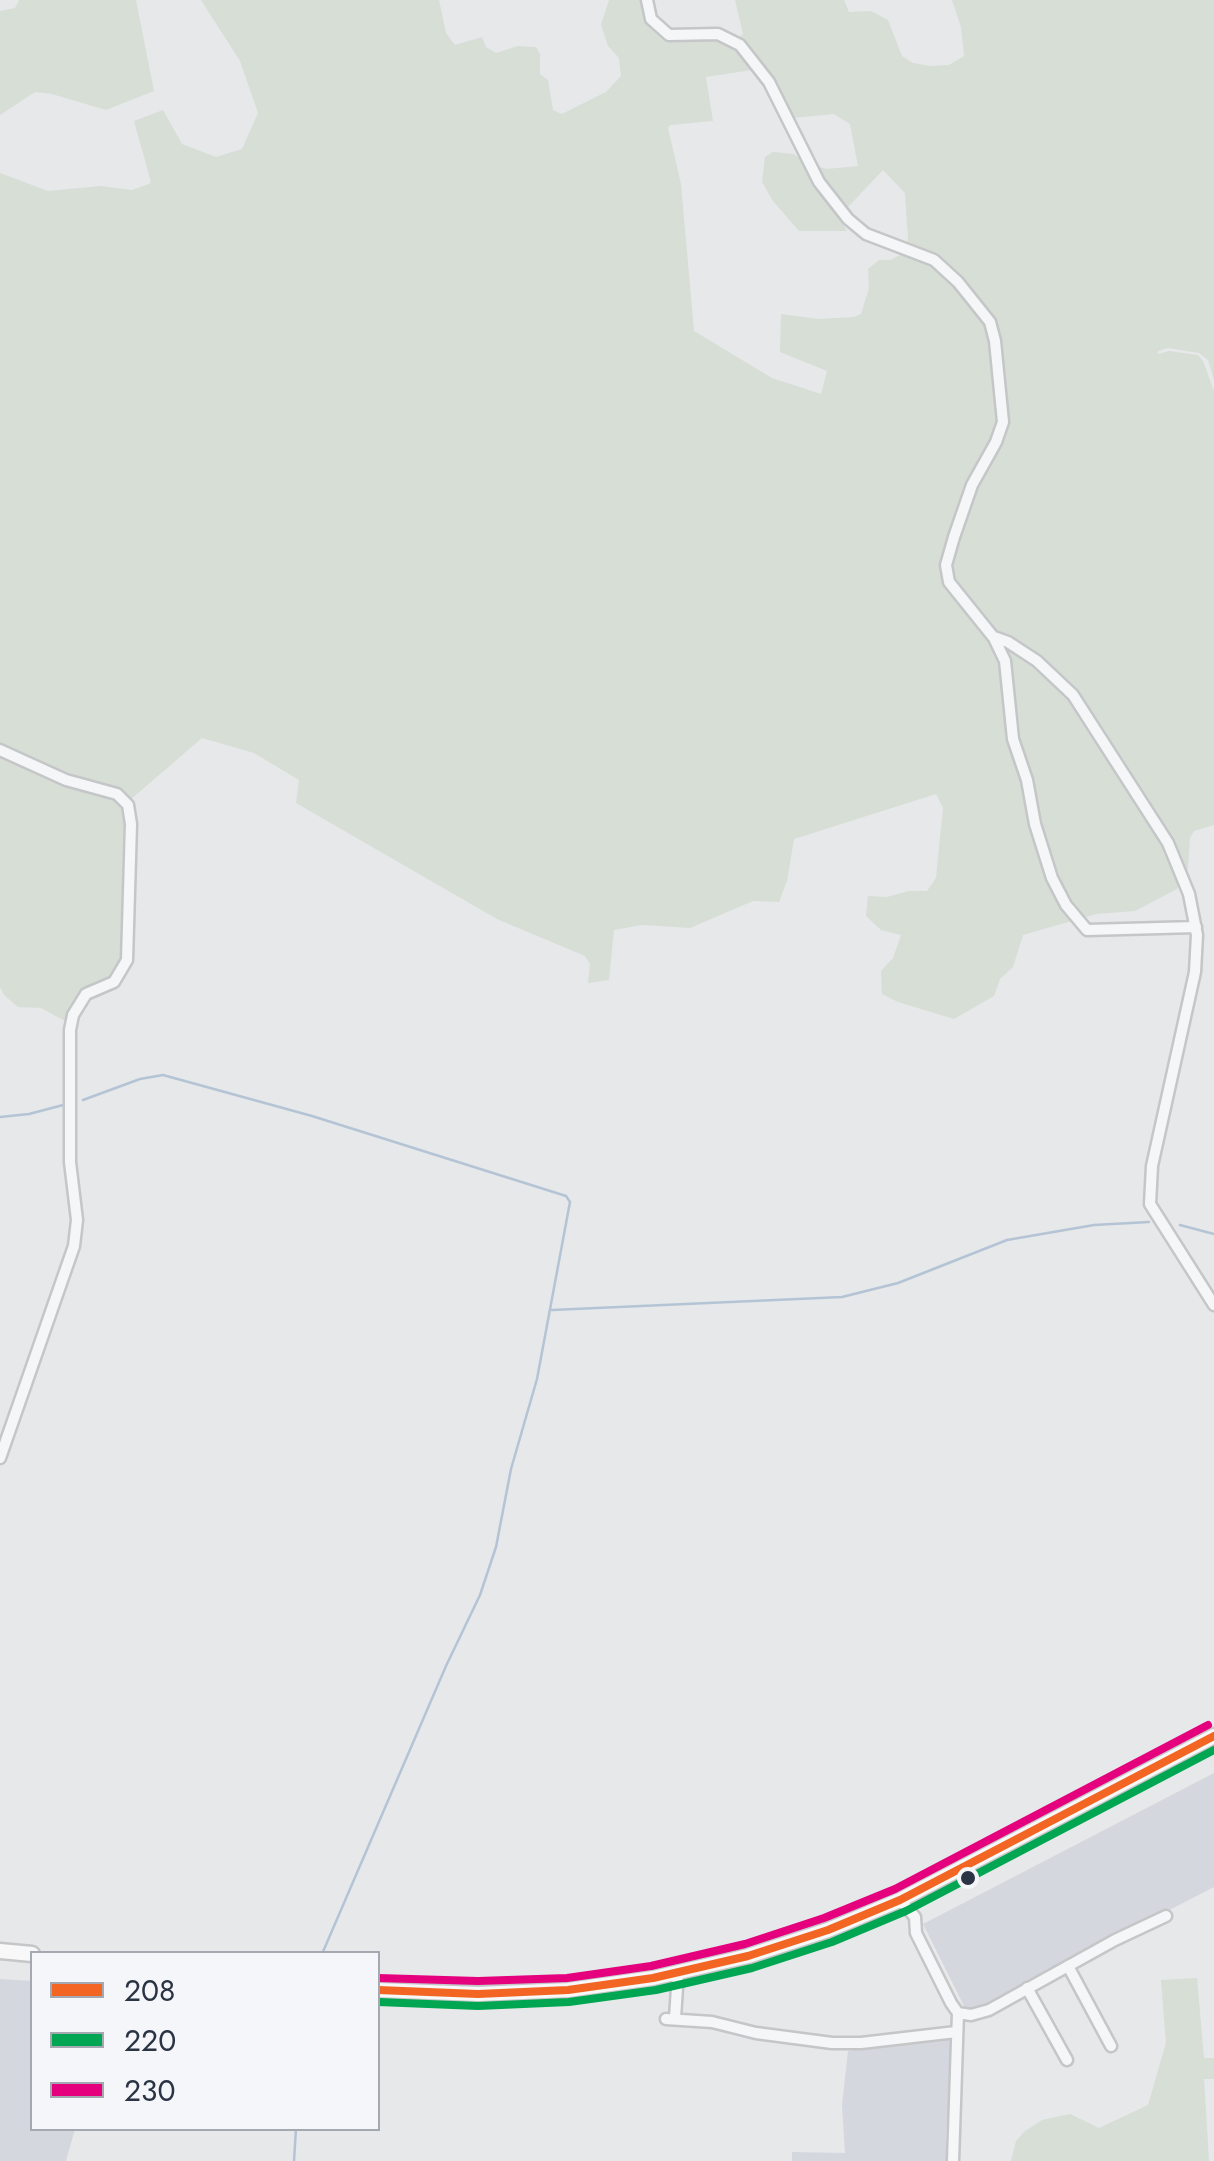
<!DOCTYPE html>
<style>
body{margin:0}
#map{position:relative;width:1214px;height:2161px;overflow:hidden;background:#e6e8ea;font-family:Jost,sans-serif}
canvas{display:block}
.legend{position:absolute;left:30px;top:1951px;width:350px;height:180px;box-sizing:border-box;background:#f4f6f9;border:2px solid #a4a8b1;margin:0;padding:12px 18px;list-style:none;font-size:30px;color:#2b3445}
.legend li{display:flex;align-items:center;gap:20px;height:50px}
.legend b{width:50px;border:2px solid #a4a8b1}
</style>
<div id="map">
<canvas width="1214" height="2161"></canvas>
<ul class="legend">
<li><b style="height:12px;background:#f26522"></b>208</li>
<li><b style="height:12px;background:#00a651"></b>220</li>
<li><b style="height:12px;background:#e5007d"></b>230</li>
</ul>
</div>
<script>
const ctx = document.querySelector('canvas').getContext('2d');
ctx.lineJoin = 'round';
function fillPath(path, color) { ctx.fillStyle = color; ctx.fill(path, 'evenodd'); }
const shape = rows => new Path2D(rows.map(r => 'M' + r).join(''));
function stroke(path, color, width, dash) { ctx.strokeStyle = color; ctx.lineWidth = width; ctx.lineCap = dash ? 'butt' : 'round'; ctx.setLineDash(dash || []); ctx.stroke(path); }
const built = shape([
 [1214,1773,1214,1887,968,2014,923,1924],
 [0,1979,32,1981,32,2128,75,2129,66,2161,0,2161],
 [949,2038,953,2046,946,2135,948,2161,792,2161,792,2152,845,2153,842,2105,848,2051]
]);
const green = shape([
 [19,0,136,0,154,91,106,110,52,94,35,92,0,115,0,11,15,8],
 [201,0,439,0,446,33,455,45,482,37,486,47,496,53,518,46,536,47,540,54,540,74,548,80,553,110,562,114,606,92,621,76,619,58,608,46,601,25,609,0,652,0,654,12,666,28,683,32,708,28,727,31,740,37,743,34,735,0,844,0,849,12,871,11,888,20,902,56,913,63,930,66,949,65,964,56,961,27,952,0,1214,0,1214,380,1208,360,1199,353,1168,348,1158,351,1158,354,1169,351,1198,355,1203,361,1214,391,1214,825,1194,831,1190,838,1188,869,1177,889,1135,911,1096,914,1023,935,1013,967,1000,979,994,996,954,1019,898,1002,882,994,881,971,893,958,901,935,881,930,866,916,868,896,887,897,909,891,927,891,936,878,943,808,936,794,794,839,787,881,779,902,753,901,690,928,642,925,614,930,609,980,588,983,590,964,585,956,497,919,296,803,299,780,254,753,202,738,130,800,124,794,69,778,0,747,0,173,48,191,101,186,132,190,149,184,151,182,134,121,163,110,182,144,216,157,242,149,258,113,240,61],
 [765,68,792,118,834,114,850,124,858,166,826,169,812,164,847,213,847,208,883,170,905,193,908,239,904,253,890,260,879,260,868,269,869,288,861,314,854,317,818,319,781,314,780,352,827,371,821,394,772,378,694,331,681,184,668,128,670,125,713,121,706,77],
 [773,152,793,154,802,159,847,231,799,231,773,201,762,182,765,157],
 [0,754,68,785,121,801,127,808,128,939,118,976,88,990,70,1019,63,1020,41,1008,18,1007,4,995,0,987],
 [1197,1978,1204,2058,1214,2058,1214,2079,1204,2079,1209,2161,1011,2161,1016,2141,1024,2132,1042,2120,1070,2114,1099,2128,1148,2105,1166,2043,1161,1980]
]);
const stream = shape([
 [83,1100,140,1079,163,1075,312,1116,566,1196,570,1202,537,1379,511,1469,496,1547,480,1595,446,1666,322,1954],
 [0,1117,29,1114,67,1104],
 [1180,1225,1214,1234],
 [552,1310,842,1297,898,1283,1007,1240,1094,1225,1149,1222],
 [294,2161,296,2128]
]);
const street = shape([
 [647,0,651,19,669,35,718,34,740,45,769,82,819,182,848,219,866,234,934,260,958,282,990,322,995,341,1003,422,996,442,972,485,954,537,946,565,949,582,994,638,1005,661,1013,739,1027,780,1035,824,1052,878,1066,905,1087,930,1196,927],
 [994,637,1008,642,1037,661,1073,695,1168,843,1189,894,1197,935,1195,972,1152,1166,1150,1204,1214,1305],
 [0,750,66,780,117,794,128,805,131,824,127,960,114,982,86,994,73,1015,70,1030,70,1162,77,1220,74,1246,0,1458],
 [900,1900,915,1917,916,1933,951,2003,958,2013,971,2015,989,2010,1115,1940,1166,1916],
 [1068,1966,1111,2046],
 [1027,1988,1067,2060],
 [675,2018,678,1973],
 [666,2019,712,2022,756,2033,832,2043,861,2043,956,2032],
 [953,2161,958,2013]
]);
const secondary = shape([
 [0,1951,32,1954],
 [378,1990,478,1994,568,1990,653,1978,748,1956,828,1930,900,1900,1214,1736]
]);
const bus1 = shape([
 [378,1990,478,1994,568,1990,653,1978,748,1956,828,1930,900,1900,1214,1736]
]);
const bus2 = shape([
 [378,2002,478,2006,569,2002,656,1990,752,1968,832,1942,906,1911,1214,1750]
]);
const bus3 = shape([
 [378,1978,478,1981,567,1978,651,1966,745,1944,824,1918,895,1889,1208,1725]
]);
const markers = [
 [968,1878,9,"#2b3445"]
];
fillPath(built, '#d4d7dd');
fillPath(green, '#d6ded6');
stroke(stream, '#b4c4d5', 2.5);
stroke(street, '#c4c6c8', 15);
stroke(secondary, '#c4c6c8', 19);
stroke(street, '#f5f6f7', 10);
stroke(secondary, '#f8f8f8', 14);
stroke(bus1, '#f26522', 8);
stroke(bus2, '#00a651', 8);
stroke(bus3, '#e5007d', 8);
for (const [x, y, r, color] of markers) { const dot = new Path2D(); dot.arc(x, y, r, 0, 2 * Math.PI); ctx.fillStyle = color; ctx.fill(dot); stroke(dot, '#f4f6f9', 4); }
</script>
